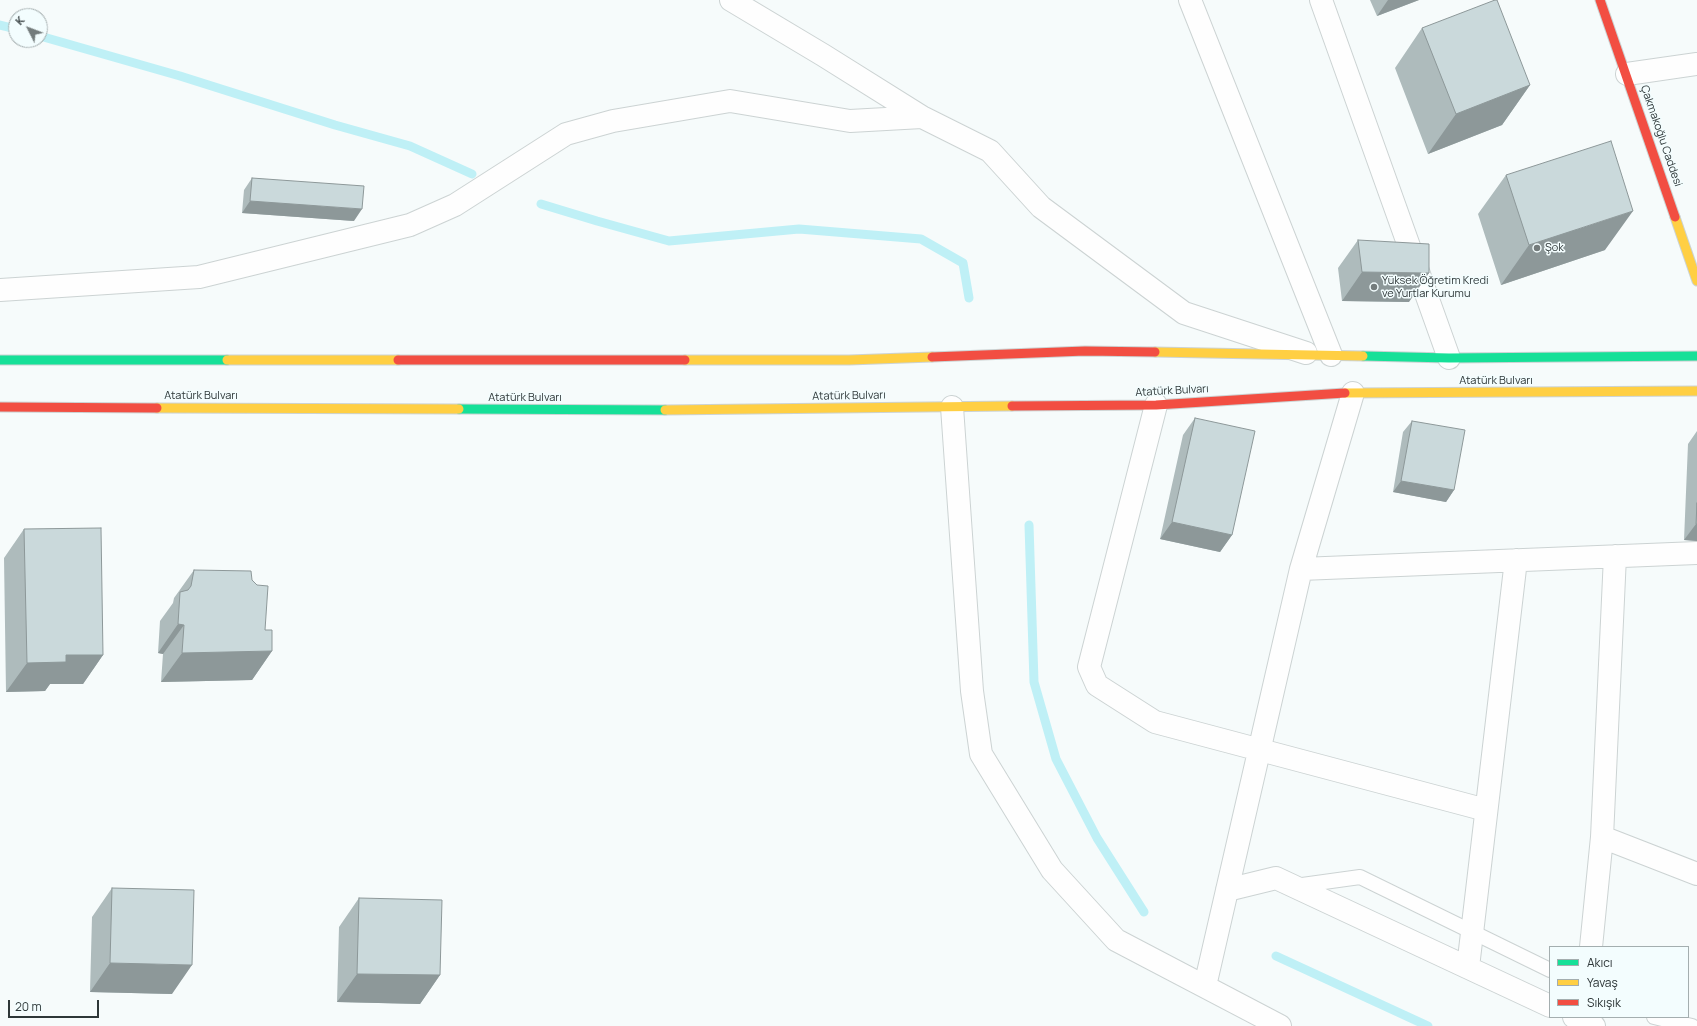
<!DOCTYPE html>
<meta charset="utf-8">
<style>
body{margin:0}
#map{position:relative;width:1697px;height:1026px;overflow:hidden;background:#f6fbfb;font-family:Manrope,sans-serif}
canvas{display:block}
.legend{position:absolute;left:1549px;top:946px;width:140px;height:72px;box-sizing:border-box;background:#f3fdfe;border:1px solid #a4aeaf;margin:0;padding:5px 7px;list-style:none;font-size:12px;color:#2e3738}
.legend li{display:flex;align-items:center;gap:8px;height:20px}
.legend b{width:20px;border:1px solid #a4aeaf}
.north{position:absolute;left:8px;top:8px;width:40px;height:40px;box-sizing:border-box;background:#f3fdfe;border:1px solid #a4aeaf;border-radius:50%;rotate:312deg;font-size:11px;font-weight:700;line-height:16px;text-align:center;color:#2e3738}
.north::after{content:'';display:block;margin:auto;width:14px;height:18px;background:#747c7c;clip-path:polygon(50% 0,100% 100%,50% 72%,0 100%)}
.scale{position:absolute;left:8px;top:1000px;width:91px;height:18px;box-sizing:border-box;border:2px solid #2e3738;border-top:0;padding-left:5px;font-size:12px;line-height:14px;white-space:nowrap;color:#2e3738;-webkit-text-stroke:3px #f3fdfe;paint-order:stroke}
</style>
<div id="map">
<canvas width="1697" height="1026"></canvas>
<ul class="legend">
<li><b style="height:5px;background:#16e098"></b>Akıcı</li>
<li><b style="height:5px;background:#ffcf43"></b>Yavaş</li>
<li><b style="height:5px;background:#f24e42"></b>Sıkışık</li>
</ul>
<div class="north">K</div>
<div class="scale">20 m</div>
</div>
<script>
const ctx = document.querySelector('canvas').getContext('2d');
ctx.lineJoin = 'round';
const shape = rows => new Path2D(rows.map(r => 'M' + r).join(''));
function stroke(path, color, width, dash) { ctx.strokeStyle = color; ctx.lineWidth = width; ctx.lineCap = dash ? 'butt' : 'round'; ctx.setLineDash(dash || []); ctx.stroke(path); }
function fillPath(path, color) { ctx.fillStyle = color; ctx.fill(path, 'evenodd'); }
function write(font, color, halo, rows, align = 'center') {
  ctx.font = font + ' Manrope,sans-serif'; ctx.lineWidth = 3; ctx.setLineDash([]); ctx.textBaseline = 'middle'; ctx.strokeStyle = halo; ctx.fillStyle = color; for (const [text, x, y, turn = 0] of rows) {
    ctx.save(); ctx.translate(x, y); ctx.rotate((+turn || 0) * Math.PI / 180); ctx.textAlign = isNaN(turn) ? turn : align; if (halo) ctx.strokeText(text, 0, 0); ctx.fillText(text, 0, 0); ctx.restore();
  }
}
const stream = shape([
 [0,25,16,29],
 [40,36,180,76,335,125,410,146,472,174],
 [541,204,597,221,669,241,799,229,921,239,963,263,969,298],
 [1029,525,1034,682,1056,759,1097,838,1144,912],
 [1276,956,1428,1026]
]);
const lane = shape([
 [1295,886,1360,877,1550,970],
 [1654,1017,1692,1026]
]);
const street = shape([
 [731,0,823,55,922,117,990,151,1041,207,1184,313,1306,353],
 [1190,0,1331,355],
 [1321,0,1449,358],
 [1627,74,1697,64],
 [0,290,199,277,410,225,455,205,566,134,613,121,730,101,850,121,922,117],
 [1156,405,1089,667,1097,685,1155,722,1486,810],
 [952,407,972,691,981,754,1052,870,1116,940,1280,1026],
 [1301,569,1697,553],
 [1602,837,1697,874],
 [1227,890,1276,878,1550,1006],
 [1591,947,1602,837,1615,556],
 [1468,967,1516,560],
 [1205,986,1301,569,1353,393],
 [1574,1017,1594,1026]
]);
const fast = shape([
 [1363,356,1449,358,1697,356],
 [0,360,227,360],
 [459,409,665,410]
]);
const slow = shape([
 [1675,217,1697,281],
 [1155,352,1363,356],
 [227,360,398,360],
 [685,360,849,360,932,357],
 [1345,393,1697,391],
 [157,408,459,409],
 [665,410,1012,406]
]);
const jam = shape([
 [1600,0,1675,217],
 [932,357,1085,351,1155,352],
 [398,360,685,360],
 [1012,406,1156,405,1345,393],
 [0,407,157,408]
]);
const wall = shape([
 [1370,0,1419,0,1377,16],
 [1422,28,1530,85,1502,125,1428,154,1395,68],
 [1506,175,1605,250,1501,285,1478,214],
 [252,178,354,221,242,213,244,190],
 [1358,240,1409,302,1342,301,1338,268],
 [1195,418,1232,535,1220,552,1160,539,1183,435],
 [1412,421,1454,490,1446,502,1393,492,1403,432],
 [1697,431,1697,541,1684,540,1688,444],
 [24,529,103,655,83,684,50,684,45,691,6,692,4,558],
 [194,570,252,580,257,585,265,630,272,651,252,680,161,682,163,654,158,653,160,621,173,603,174,598],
 [112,888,172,994,90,992,92,917],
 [359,898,440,975,420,1004,337,1002,339,927]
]);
const shadedWall = shape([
 [1388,0,1419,0,1377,16],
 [1530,85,1502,125,1428,154,1456,114],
 [250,201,362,209,354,221,242,213],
 [1633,211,1605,250,1501,285,1529,245],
 [1362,272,1429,273,1409,302,1342,301],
 [1401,481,1454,490,1446,502,1393,492],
 [1172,522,1232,535,1220,552,1160,539],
 [1696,524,1697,524,1697,541,1684,540],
 [178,624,184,625,163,654,158,653],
 [272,651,252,680,161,682,182,653],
 [66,655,103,655,83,684,50,684,45,691,6,692,27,663],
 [110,963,192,965,172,994,90,992],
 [357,974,440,975,420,1004,337,1002]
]);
const building = shape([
 [1495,0,1497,0,1530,85,1456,114,1422,28,1495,0],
 [1611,141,1633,211,1529,245,1506,175,1611,141],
 [252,178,364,186,362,209,250,201,252,178],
 [1358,240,1429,244,1429,273,1362,272,1358,240],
 [1195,418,1255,431,1232,535,1172,522,1195,418],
 [1412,421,1465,430,1454,490,1401,481,1412,421],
 [1697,503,1697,524,1696,524,1697,503],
 [101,528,103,655,66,655,66,662,27,663,24,529,101,528],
 [194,570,251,571,252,580,257,585,268,586,265,630,272,630,272,651,182,653,184,625,178,624,180,592,188,590,191,586,194,570],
 [112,888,194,890,192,965,110,963,112,888],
 [359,898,442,900,440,975,357,974,359,898]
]);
const markers = [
 [1537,248,4,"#747c7c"],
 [1374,287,4,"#747c7c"]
];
const streetNames = [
 ["Çakmakoğlu Caddesi",1661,136,71],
 ["Atatürk Bulvarı",1496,381],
 ["Atatürk Bulvarı",1172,391,-3],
 ["Atatürk Bulvarı",201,396],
 ["Atatürk Bulvarı",849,396,-1],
 ["Atatürk Bulvarı",525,398]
];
const poiNames = [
 ["Şok",1545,248],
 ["Yüksek Öğretim Kredi",1382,281],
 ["ve Yurtlar Kurumu",1382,294]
];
stroke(stream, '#bff0f6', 9);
stroke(lane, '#ccd3d3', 16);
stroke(street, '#ccd3d3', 24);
stroke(fast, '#ccd3d3', 11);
stroke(slow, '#ccd3d3', 11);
stroke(jam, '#ccd3d3', 11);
stroke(lane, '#fefefe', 14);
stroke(street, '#fefefe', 22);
stroke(fast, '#16e098', 9);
stroke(slow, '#ffcf43', 9);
stroke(jam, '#f24e42', 9);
fillPath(wall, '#aebbbc');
fillPath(shadedWall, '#8d9899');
fillPath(building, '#cad9db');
stroke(building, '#8d9899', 1);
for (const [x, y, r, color] of markers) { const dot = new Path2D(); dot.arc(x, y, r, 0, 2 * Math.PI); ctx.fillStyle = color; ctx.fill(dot); stroke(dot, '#f3fdfe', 1.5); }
write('11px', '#2e3738', '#f3fdfe', streetNames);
write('11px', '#2e3738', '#f3fdfe', poiNames, 'left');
</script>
